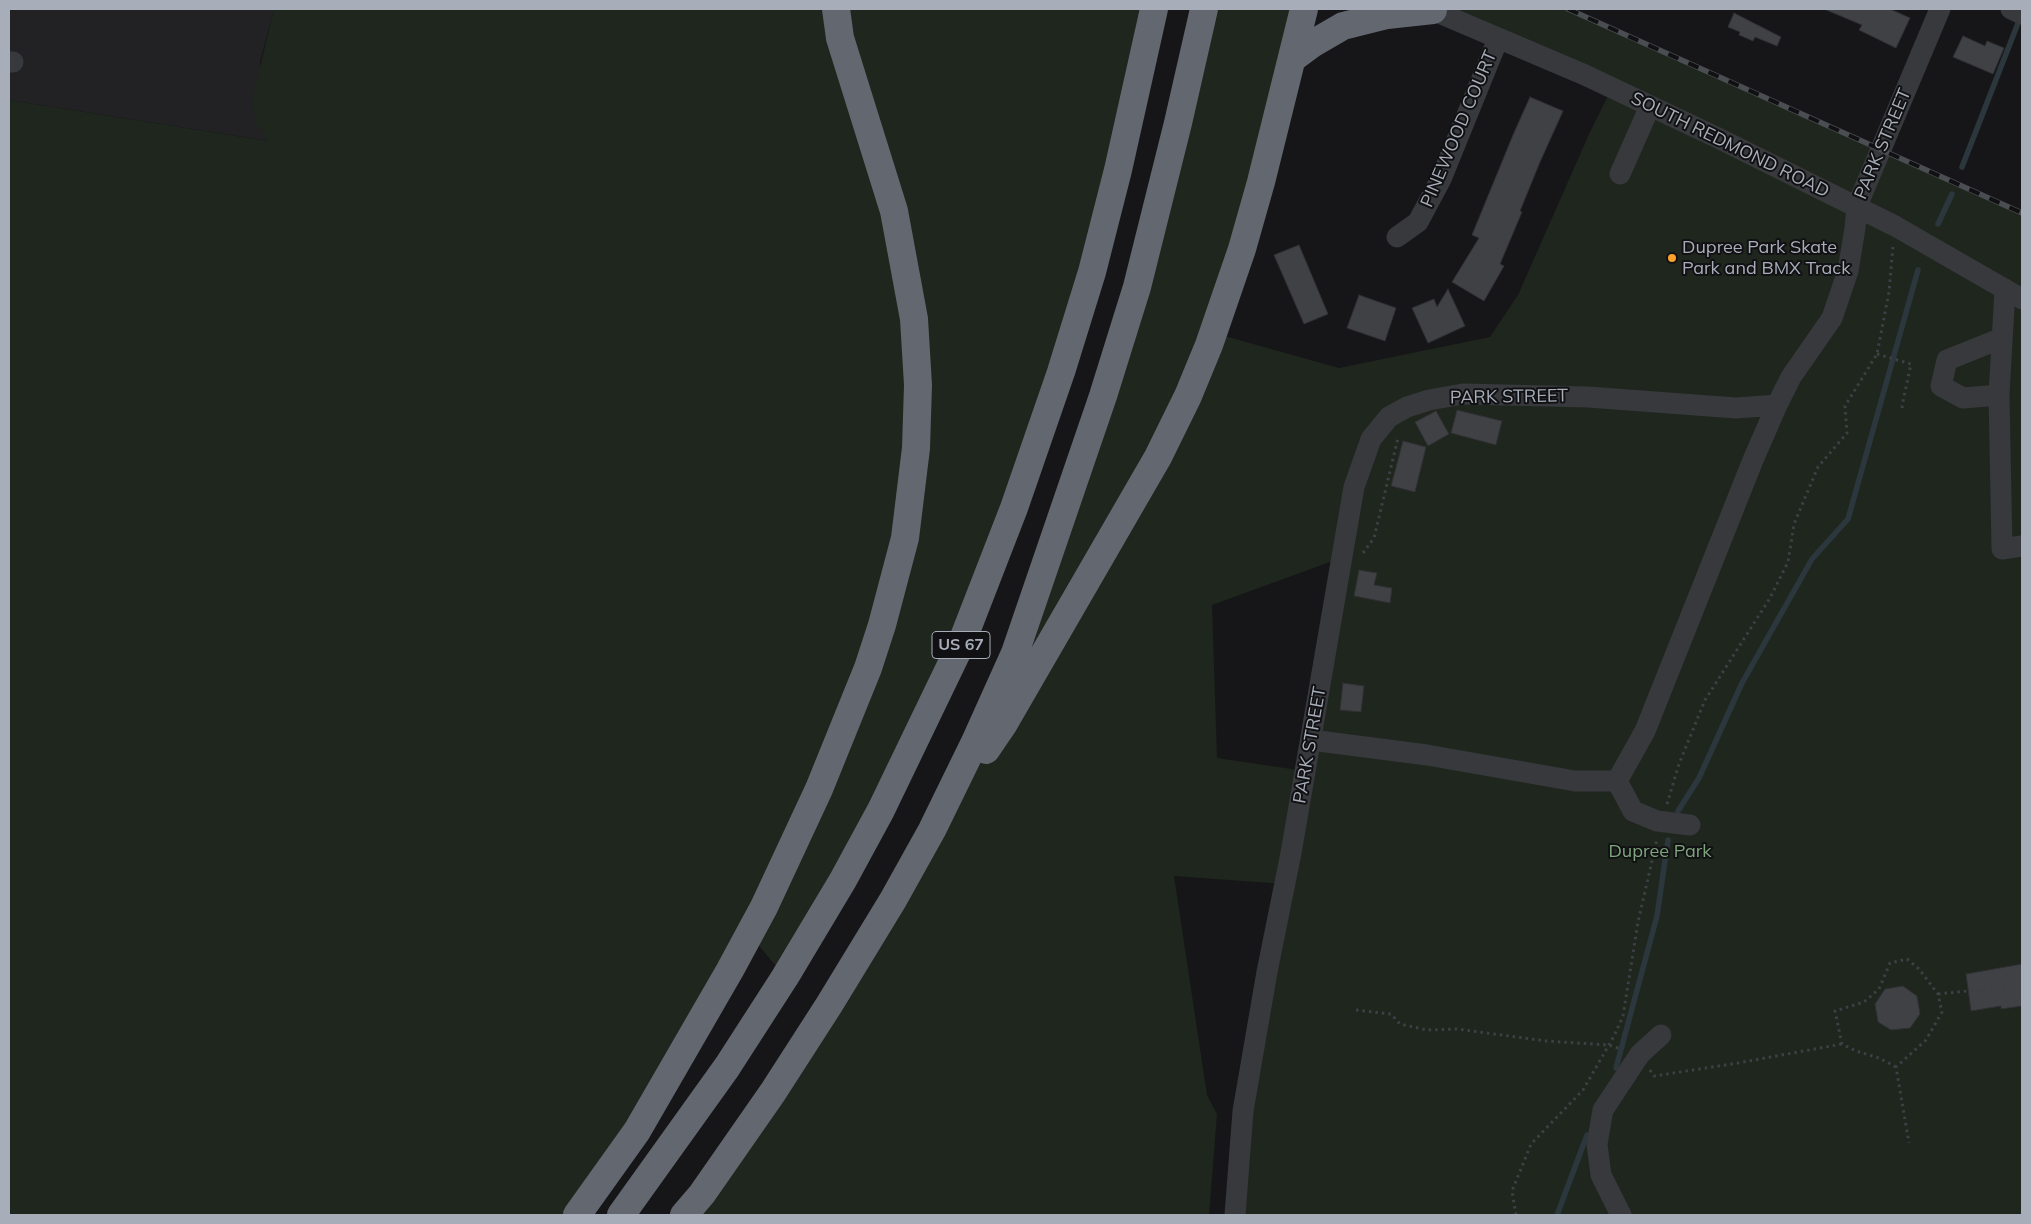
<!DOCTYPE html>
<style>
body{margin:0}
#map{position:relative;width:2031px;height:1224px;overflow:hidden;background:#161618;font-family:Mulish,sans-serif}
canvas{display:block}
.frame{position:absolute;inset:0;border:10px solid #a7aeb9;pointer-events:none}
</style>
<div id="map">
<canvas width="2031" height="1224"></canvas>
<div class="frame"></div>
</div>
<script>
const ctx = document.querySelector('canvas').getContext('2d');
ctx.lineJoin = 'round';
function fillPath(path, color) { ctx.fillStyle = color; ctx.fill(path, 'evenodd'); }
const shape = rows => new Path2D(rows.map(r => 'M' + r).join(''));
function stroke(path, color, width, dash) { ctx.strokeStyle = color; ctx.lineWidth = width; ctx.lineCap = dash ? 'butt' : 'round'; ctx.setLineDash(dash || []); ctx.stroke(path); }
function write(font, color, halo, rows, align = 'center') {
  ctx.font = font + ' Mulish,sans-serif'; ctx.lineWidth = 4; ctx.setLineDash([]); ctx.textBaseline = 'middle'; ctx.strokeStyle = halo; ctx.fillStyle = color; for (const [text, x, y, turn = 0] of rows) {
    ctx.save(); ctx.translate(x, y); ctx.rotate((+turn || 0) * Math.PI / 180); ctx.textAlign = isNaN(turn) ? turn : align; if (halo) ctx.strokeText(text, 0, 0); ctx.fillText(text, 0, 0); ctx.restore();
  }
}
const built = shape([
 [9,9,274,9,260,62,269,141,9,100]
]);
const green = shape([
 [274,9,1154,9,1014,508,785,977,750,935,567,1215,9,1215,9,100,268,141,255,122,253,96],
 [1204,9,1304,9,1214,333,1339,368,1490,337,1518,295,1590,132,1612,88,1430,9,1568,9,2022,213,2022,1215,1235,1215,1284,884,1174,876,1207,1095,1217,1114,1209,1215,684,1215,932,830,1103,396],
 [1341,558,1305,771,1217,758,1212,605]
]);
const stream = shape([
 [1962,167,2020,18],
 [1938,224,1952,194],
 [1678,811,1699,778,1742,683,1812,559,1848,519,1918,270],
 [1616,1068,1657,916,1668,840],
 [1557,1215,1587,1135]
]);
const building = shape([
 [1824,9,1890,9,1910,18,1896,48,1859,30,1862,25,1824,9],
 [1734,13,1781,37,1777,46,1755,37,1753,41,1739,35,1740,32,1728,27,1734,13],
 [1963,36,1985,46,1987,41,2004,48,1993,74,1953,57,1963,36],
 [1530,97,1563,111,1540,162,1520,211,1522,212,1500,264,1504,266,1484,301,1452,282,1479,238,1472,235,1513,135,1530,97],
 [1299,245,1328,314,1304,324,1274,255,1299,245],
 [1448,289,1465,326,1428,343,1412,308,1434,299,1437,307,1448,289],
 [1359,295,1396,308,1385,341,1347,328,1359,295],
 [1457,410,1502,421,1496,445,1451,433,1457,410],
 [1436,411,1449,434,1428,446,1415,422,1436,411],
 [1403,441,1426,447,1415,492,1391,486,1403,441],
 [1359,570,1377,573,1374,585,1392,588,1390,603,1354,596,1359,570],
 [1343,683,1364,686,1361,712,1340,710,1343,683],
 [2022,964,2022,1006,2001,1009,2001,1006,1971,1011,1966,974,2022,964],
 [1903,986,1917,996,1920,1014,1910,1028,1891,1030,1878,1022,1875,1004,1885,989,1903,986]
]);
const path = shape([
 [1877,354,1911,364,1902,406,1903,412],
 [1363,553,1374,538,1398,438],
 [1667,804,1679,764,1705,700,1770,598,1788,562,1794,524,1818,467,1847,433,1845,406,1877,354,1889,292,1893,246],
 [1938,994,2007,987],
 [1356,1010,1391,1014,1400,1024,1427,1030,1457,1029,1546,1041,1609,1045,1621,1049],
 [1896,1067,1879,1058,1856,1051,1842,1044,1835,1011,1864,1002,1879,989,1890,963,1907,959,1919,969,1938,994,1942,1012,1926,1040,1896,1067,1909,1143],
 [1650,1070,1654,1076,1738,1063,1842,1044],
 [1516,1215,1512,1191,1531,1144,1583,1090,1614,1036,1623,1016,1638,922,1657,839]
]);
const minor = shape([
 [1430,9,1585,75,1718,138,1895,226,2022,299],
 [2011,9,2022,14],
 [9,62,13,62],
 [1620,174,1650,106],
 [1397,237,1418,222,1441,179,1498,39],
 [2005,289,1999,395,2002,549,2022,546],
 [1999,395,1963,398,1941,386,1947,360,2002,338],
 [1311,740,1427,755,1575,781,1617,781,1645,731,1753,460,1777,405],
 [1617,781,1633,811,1657,821,1690,825],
 [1235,1215,1243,1111,1267,972,1291,853,1354,487,1371,439,1389,417,1407,407,1429,400,1463,394,1588,397,1736,408,1777,405,1791,377,1832,318,1848,271,1855,228,1857,206,1940,9],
 [1621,1215,1601,1175,1597,1144,1603,1110,1640,1054,1661,1035]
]);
const highway = shape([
 [1293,58,1312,44,1343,26,1387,15,1433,10],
 [986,750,1003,725,1158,457,1188,396,1209,345,1242,249,1261,182,1304,9],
 [577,1215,637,1131,730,970,764,907,819,789,868,668,882,625,905,538,916,448,918,385,914,319,894,211,840,38,836,9],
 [621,1215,727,1067,785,977,843,880,881,810,962,642,1014,508,1061,372,1092,272,1118,170,1154,9],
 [684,1215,702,1194,773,1092,829,1005,893,900,932,830,975,742,1015,653,1103,396,1137,287,1178,123,1204,9]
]);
const rail = shape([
 [1568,9,2022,213]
]);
const markers = [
 [1672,258,5,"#fba02b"]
];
const shields = [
 [961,645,58]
];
const shieldNames = [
 ["US 67",961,645]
];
const streetNames = [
 ["PINEWOOD COURT",1459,129,-67],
 ["PARK STREET",1883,144,-67],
 ["SOUTH REDMOND ROAD",1730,145,26],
 ["PARK STREET",1509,397,-1],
 ["PARK STREET",1310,745,-80]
];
const poiNames = [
 ["Dupree Park Skate",1682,248],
 ["Park and BMX Track",1682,269]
];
const parkNames = [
 ["Dupree Park",1660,852]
];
fillPath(built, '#222225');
fillPath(green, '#1e261e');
stroke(stream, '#2b373d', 5.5);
fillPath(building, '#404145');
stroke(building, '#303034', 1);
stroke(path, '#3d4044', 3, [2.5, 4]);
stroke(minor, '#37393d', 21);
stroke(highway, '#63676f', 28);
stroke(rail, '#4a4d52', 5.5);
stroke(rail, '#111113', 4, [11]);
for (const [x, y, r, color] of markers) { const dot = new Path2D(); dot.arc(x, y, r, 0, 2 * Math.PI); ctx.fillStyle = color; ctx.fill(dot); stroke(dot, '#111113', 2); }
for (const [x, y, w] of shields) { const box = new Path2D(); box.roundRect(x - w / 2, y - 13.5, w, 27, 4); ctx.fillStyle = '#111113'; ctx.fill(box); stroke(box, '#a7aeb9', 1); }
write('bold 16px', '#a7aeb9', null, shieldNames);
write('18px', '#a7aeb9', '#111113', streetNames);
write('18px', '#a7aeb9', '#111113', poiNames, 'left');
write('18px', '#7fa57d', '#111113', parkNames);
</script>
